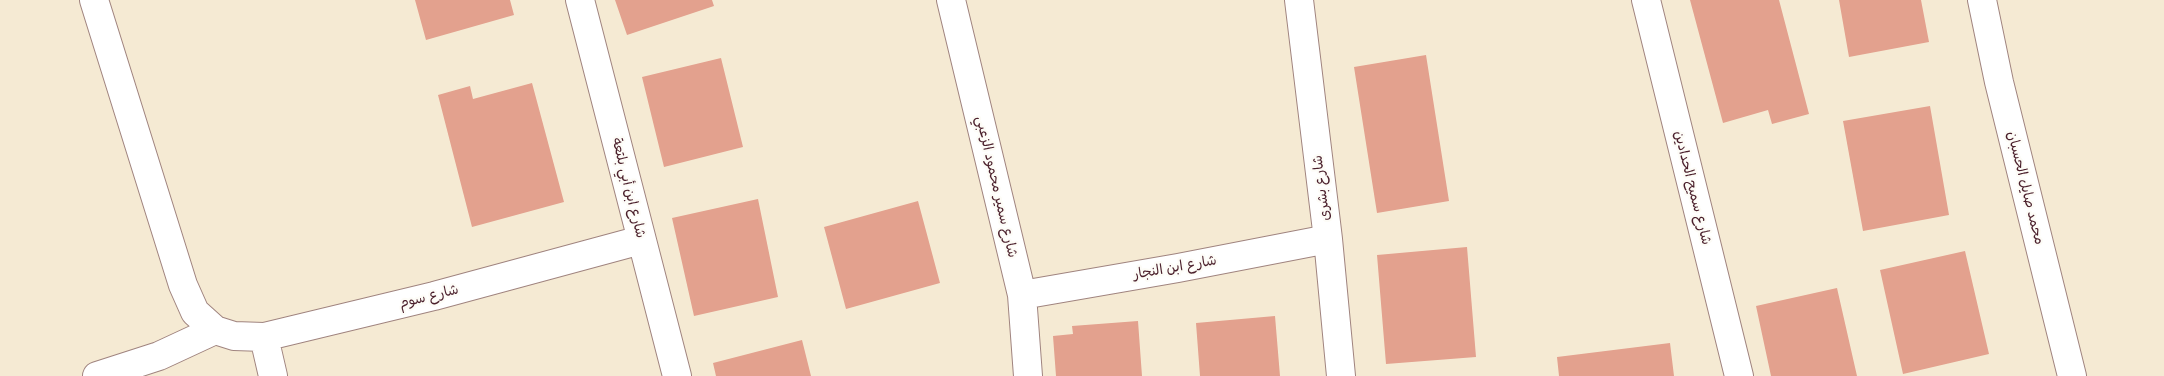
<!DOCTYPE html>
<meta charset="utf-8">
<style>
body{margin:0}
canvas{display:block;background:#f5ead3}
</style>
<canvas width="2164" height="376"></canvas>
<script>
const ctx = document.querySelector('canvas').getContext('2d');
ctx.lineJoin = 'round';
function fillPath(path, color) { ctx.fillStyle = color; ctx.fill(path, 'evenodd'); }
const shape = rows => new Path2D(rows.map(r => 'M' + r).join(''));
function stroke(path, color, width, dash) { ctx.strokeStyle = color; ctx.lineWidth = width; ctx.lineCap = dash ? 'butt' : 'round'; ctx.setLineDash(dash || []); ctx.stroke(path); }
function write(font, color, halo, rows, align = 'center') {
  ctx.font = font + ' Sriracha,"Playpen Sans Arabic",sans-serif'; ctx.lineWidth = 4.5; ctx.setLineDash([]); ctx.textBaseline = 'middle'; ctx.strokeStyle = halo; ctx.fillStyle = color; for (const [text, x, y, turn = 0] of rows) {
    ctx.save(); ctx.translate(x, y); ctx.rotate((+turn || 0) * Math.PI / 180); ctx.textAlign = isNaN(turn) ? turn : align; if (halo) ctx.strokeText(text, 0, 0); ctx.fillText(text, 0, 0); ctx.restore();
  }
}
const building = shape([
 [415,0,510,0,514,15,426,40],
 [615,0,712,0,714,6,627,35],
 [1690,0,1779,0,1809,114,1772,124,1768,110,1723,123],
 [1839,0,1921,0,1929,42,1849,57],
 [1426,55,1449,201,1377,213,1354,67],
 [721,58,743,147,664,167,642,77],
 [532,83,564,202,472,227,438,95,470,86,473,99],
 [1930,106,1949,215,1863,231,1843,121],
 [758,199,778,297,694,316,672,218],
 [918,201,940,283,846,309,824,227],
 [1467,247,1476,357,1386,364,1377,255],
 [1965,251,1989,354,1903,374,1880,270],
 [1837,288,1857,376,1771,376,1756,306],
 [1275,316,1280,376,1200,376,1196,323],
 [1138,321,1142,376,1056,376,1053,336,1073,334,1072,326],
 [802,340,811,376,716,376,713,363],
 [1670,343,1674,376,1559,376,1557,357]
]);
const minor = shape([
 [94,0,183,285,195,312,215,330,234,336,264,337,434,296,641,240],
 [580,0,677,376],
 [951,0,1022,295,1028,376],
 [1299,0,1328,239,1341,376],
 [1646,0,1739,376],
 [1022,295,1178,268,1328,239],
 [264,337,273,376],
 [97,376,159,356,215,330]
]);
const tertiary = shape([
 [1982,0,1999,82,2072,376]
]);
const streetNames = [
 ["شارع سمير محمود الزعبي",996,187,77],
 ["شارع ابن أبي بلتعة",628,188,76],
 ["شارع بشرى",1322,188,-97],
 ["شارع سميح الحدادين",1692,188,76],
 ["محمد صايل الحسبان",2025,188,76],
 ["شارع ابن النجار",1175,268,-10],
 ["شارع سوم",429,297,-14]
];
fillPath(building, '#e3a18e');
stroke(minor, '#a0847f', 30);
stroke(tertiary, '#a0847f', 30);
stroke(minor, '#fff', 28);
stroke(tertiary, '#fff', 28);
write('14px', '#4a1f2b', '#fdfcf7', streetNames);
</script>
